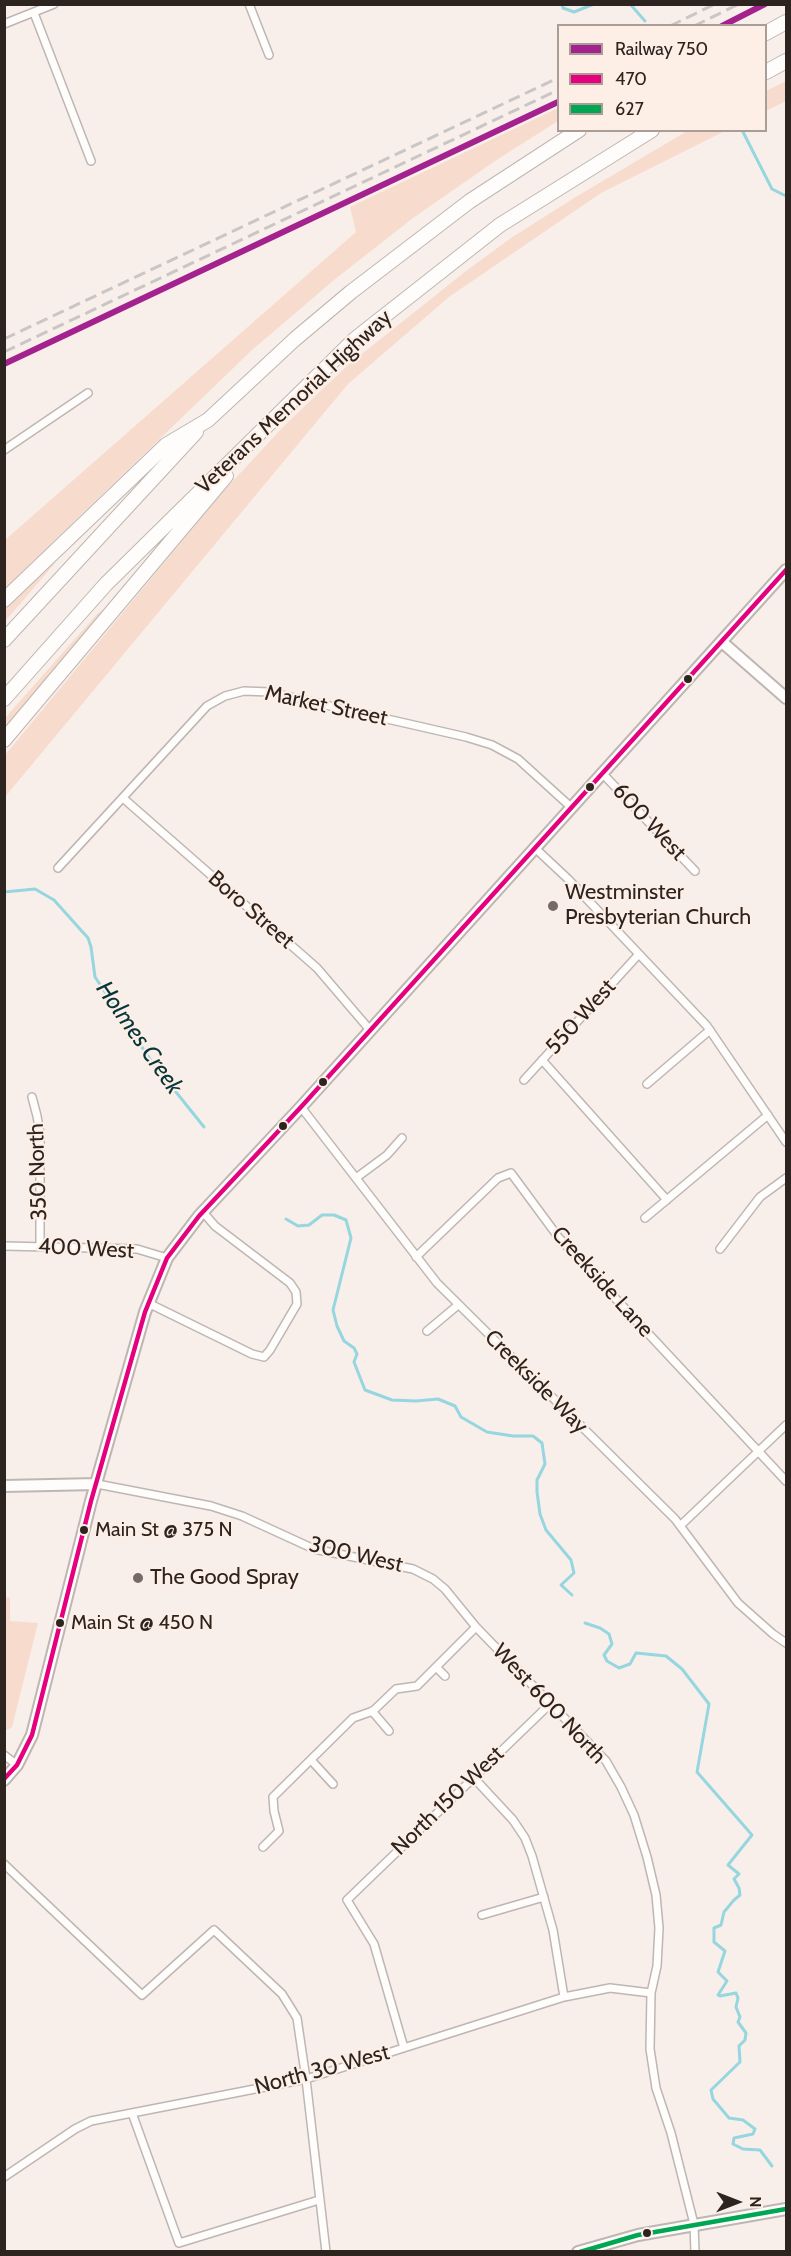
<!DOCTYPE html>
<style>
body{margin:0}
#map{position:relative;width:791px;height:2256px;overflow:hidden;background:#f8efeb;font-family:Cabin,sans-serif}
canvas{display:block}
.frame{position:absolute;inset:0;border:6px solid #2d241f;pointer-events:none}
.legend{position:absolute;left:557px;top:24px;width:210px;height:108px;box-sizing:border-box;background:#fdeee6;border:2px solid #aa9d96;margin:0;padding:8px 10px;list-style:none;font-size:18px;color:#2d241f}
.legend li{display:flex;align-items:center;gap:12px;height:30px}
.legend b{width:30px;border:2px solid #aa9d96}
.north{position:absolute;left:707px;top:2172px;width:60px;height:60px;-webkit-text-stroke:4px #fdeee6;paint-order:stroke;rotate:90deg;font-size:16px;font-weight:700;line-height:24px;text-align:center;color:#2d241f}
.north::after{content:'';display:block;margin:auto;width:21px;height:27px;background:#2d241f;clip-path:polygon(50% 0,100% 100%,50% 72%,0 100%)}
</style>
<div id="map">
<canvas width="791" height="2256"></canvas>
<div class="frame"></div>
<ul class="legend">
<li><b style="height:8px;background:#a4228e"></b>Railway 750</li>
<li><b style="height:8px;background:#e5007d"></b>470</li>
<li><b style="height:8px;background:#00a651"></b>627</li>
</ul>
<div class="north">N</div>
</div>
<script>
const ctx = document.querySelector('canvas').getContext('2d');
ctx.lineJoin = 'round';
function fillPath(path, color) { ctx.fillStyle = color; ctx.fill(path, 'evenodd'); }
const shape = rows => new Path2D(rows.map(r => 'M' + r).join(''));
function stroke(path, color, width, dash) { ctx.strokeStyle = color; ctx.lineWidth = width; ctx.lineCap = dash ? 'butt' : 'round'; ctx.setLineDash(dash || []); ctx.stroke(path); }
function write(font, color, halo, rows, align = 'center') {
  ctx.font = font + ' Cabin,sans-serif'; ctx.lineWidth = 4.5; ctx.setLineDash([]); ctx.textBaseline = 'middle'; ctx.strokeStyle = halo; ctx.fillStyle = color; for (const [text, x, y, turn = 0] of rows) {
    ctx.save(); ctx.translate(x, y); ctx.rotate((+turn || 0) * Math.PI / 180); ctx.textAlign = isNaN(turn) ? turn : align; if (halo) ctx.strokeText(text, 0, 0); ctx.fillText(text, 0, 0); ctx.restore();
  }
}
const green = shape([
 [786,81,786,101,766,111,766,91],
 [558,108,558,121,498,159,413,218,334,280,252,350,5,588,5,540,356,232,350,207],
 [689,130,725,131,601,193,449,297,348,384,5,797,5,755,221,494,284,426,348,365,466,271,511,238,574,198],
 [55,563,21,603,5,621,5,607,50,565],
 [105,608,92,625,5,727,5,718,97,614],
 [5,1597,10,1598,10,1621,38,1623,12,1727,5,1731]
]);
const stream = shape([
 [562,4,563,8,574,12,594,4],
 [630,4,645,21],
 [742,130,772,189,786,196],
 [4,892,35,889,54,900,88,938,91,947,95,977,152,1062,204,1127],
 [286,1219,298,1226,309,1225,322,1215,334,1215,346,1220,351,1238,333,1310,337,1326,344,1341,354,1348,357,1354,354,1362,365,1390,392,1400,416,1401,438,1399,455,1406,461,1417,487,1432,513,1436,533,1436,542,1443,545,1464,537,1480,537,1492,540,1514,546,1530,571,1560,574,1573,561,1585,572,1595],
 [585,1623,600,1628,609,1634,612,1644,604,1655,607,1661,619,1668,630,1664,636,1653,666,1656,682,1669,709,1704,697,1772,752,1835,728,1865,739,1874,734,1879,739,1888,740,1895,734,1900,724,1912,721,1925,714,1928,714,1942,725,1951,718,1972,727,1981,718,1995,720,1996,736,1993,738,1998,736,2007,740,2017,738,2022,746,2033,745,2040,739,2046,740,2062,711,2090,713,2099,729,2118,743,2120,755,2129,753,2134,734,2138,733,2144,743,2149,760,2150,772,2166]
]);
const street = shape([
 [249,4,269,55],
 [34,13,91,161],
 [4,24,54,4],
 [4,450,88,393],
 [603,774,695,871],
 [123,798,317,968,370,1030],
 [535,848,568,879,707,1026,786,1142],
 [58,868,207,706,225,696,244,691,269,692,466,737,492,745,518,759,572,808],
 [542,1060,667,1200],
 [524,1080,639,954],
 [647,1084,710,1030],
 [32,1097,37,1116,40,1133,40,1247],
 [301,1107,437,1283,675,1519,738,1603,773,1634,786,1643],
 [356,1178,387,1155,402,1138],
 [645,1218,768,1115],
 [4,1246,137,1249,167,1258],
 [720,1249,760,1197,786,1178],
 [416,1257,498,1178,511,1173,559,1238,786,1481],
 [148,1303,252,1354,264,1357,270,1350,297,1304,296,1292,290,1283,215,1226,203,1212],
 [427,1331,458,1305],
 [97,1484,211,1506,242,1516,314,1549,413,1569,433,1579,445,1589,476,1627,606,1761,621,1787,634,1815,647,1857,656,1895,659,1928,657,1966,651,1993,650,2049,656,2088,671,2133,694,2224,695,2252],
 [681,1525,786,1425],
 [436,1667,445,1676],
 [372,1711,389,1731],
 [4,1755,17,1765],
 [311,1760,333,1784],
 [473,1777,513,1820,525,1838,532,1856,553,1930,564,1997],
 [263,1847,279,1831,274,1811,273,1797,353,1718,373,1711,396,1689,417,1686,476,1627],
 [4,1864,142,1995,214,1930,282,1994,297,2018,306,2079,326,2252],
 [482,1915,544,1897],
 [404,2048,374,1944,347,1900,551,1703],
 [132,2113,179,2243,319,2200],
 [4,2177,75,2129,91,2121,306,2079,564,1997,610,1988,651,1993]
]);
const secondary = shape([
 [722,642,786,698],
 [4,1486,97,1484],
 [4,1780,17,1765,32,1735,91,1501,145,1312,167,1258,199,1216,301,1107,786,570],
 [578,2252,638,2235,786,2209]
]);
const highway = shape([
 [766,33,786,22],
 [766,72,786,61],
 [4,600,166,445,208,420,295,339,351,292,470,201,579,130],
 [4,640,196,432],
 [4,699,106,584,355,339,500,225,652,130],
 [4,740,226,476]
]);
const rail = shape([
 [670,26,715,4],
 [694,26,739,4],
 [4,339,558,78],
 [4,352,558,90]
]);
const bus1 = shape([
 [4,1779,17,1765,32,1735,91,1501,145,1312,167,1258,199,1216,301,1107,786,570]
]);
const bus2 = shape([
 [580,2252,638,2235,786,2209]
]);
const rail1 = shape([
 [722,26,765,4],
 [4,364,558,102]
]);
const markers = [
 [688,679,5,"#2d241f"],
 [590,787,5,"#2d241f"],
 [553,906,6,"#746b66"],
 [323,1082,5,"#2d241f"],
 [283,1126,5,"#2d241f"],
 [84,1530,5,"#2d241f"],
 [138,1578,6,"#746b66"],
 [60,1623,5,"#2d241f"],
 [647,2233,5,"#2d241f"]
];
const busNames = [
 ["Main St @ 375 N",95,1530],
 ["Main St @ 450 N",71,1623]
];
const streetNames = [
 ["Veterans Memorial Highway",294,402,-43],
 ["Market Street",326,706,12],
 ["600 West",649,822,47],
 ["Boro Street",251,910,41],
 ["550 West",581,1017,-48],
 ["350 North",38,1172,-92],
 ["400 West",86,1249,3],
 ["Creekside Lane",602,1282,48],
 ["Creekside Way",536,1382,45],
 ["300 West",356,1555,13],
 ["West 600 North",549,1704,47],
 ["North 150 West",448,1801,-44],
 ["North 30 West",322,2070,-15]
];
const poiNames = [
 ["Westminster",565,893],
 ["Presbyterian Church",565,918],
 ["The Good Spray",150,1578]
];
const waterNames = [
 ["Holmes Creek",139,1038,55]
];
fillPath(green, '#f7dbcc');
stroke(stream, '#95d6df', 3);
stroke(street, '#beb6b2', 10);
stroke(secondary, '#beb6b2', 14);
stroke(highway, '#beb6b2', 16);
stroke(street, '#fefdfc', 7);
stroke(secondary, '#fefdfc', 10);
stroke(highway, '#fefdfc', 14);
stroke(rail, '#c9c6c5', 3, [12, 6]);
stroke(bus1, '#e5007d', 4.5);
stroke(bus2, '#00a651', 4.5);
stroke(rail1, '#a4228e', 6);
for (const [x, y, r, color] of markers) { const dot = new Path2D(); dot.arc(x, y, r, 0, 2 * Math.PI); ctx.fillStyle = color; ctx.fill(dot); stroke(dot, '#fdeee6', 2); }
write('20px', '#2d241f', '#fdeee6', busNames, 'left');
write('22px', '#2d241f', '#fdeee6', streetNames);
write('22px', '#2d241f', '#fdeee6', poiNames, 'left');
write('italic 24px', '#06363c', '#fdeee6', waterNames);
</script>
